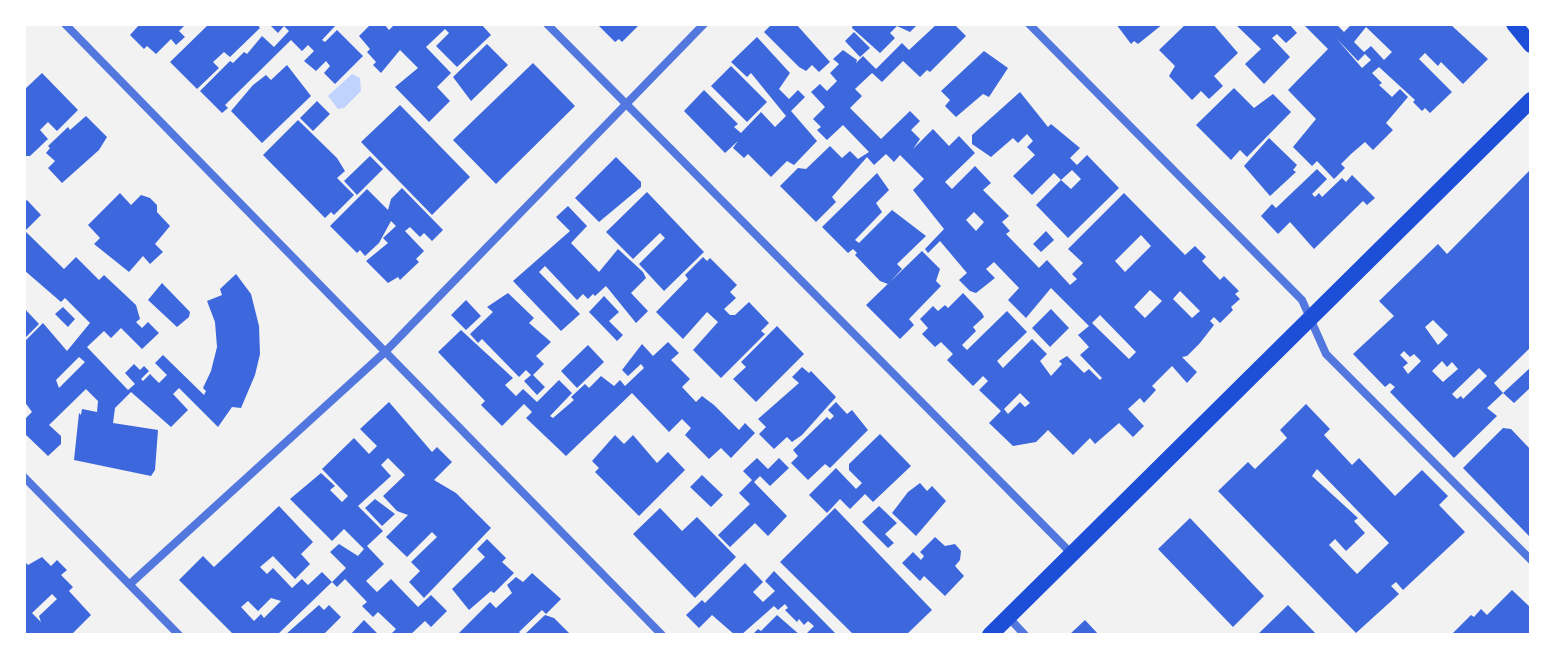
<!DOCTYPE html>
<style>
body{margin:0}
#map{position:relative;width:1555px;height:659px;overflow:hidden;background:#f2f2f2;font-family:Poppins,sans-serif}
canvas{display:block}
.frame{position:absolute;inset:0;border:26px solid #fff;pointer-events:none}
</style>
<div id="map">
<canvas width="1555" height="659"></canvas>
<div class="frame"></div>
</div>
<script>
const ctx = document.querySelector('canvas').getContext('2d');
ctx.lineJoin = 'round';
function fillPath(path, color) { ctx.fillStyle = color; ctx.fill(path, 'evenodd'); }
const shape = rows => new Path2D(rows.map(r => 'M' + r).join(''));
function stroke(path, color, width, dash) { ctx.strokeStyle = color; ctx.lineWidth = width; ctx.lineCap = dash ? 'butt' : 'round'; ctx.setLineDash(dash || []); ctx.stroke(path); }
const water = shape([
 [352,74,360,78,361,91,344,108,338,109,328,96]
]);
const building = shape([
 [140,24,186,24,179,31,185,37,176,45,171,39,156,54,147,46,144,49,130,35],
 [209,24,257,24,260,28,230,57,224,52,213,62,219,68,197,89,170,62],
 [269,24,337,24,322,40,325,42,337,30,363,56,335,84,324,73,330,66,326,61,316,71,304,61,314,51,308,45,302,51,291,40,225,105,228,108,222,113,200,91,230,61,233,63,244,52,247,54,262,36,274,47,289,31,284,26,278,33],
 [371,24,384,24,389,30,395,24,481,24,491,35,457,67,436,46,449,33,445,29,426,47,451,73,437,87,450,101,429,122,395,87,418,68,400,50,381,73,373,65,376,62,367,52,370,49,359,36],
 [597,24,640,24,622,42,619,39,615,42],
 [772,24,796,24,830,62,819,72,812,65,806,71,799,67,764,32],
 [853,24,918,24,910,32,897,26,890,33,895,38,880,53,852,28],
 [937,24,955,25,966,36,930,72,927,70,920,77,903,61,882,82,872,73,855,89,862,96,850,108,881,139,910,111,920,121,911,130,920,139,913,149,933,129,949,146,959,136,975,153,945,182,952,189,975,166,991,183,983,190,1009,216,1002,222,1010,231,1006,234,1039,268,1047,260,1070,285,1077,279,1072,274,1083,263,1068,249,1124,193,1185,255,1195,246,1206,257,1202,261,1220,280,1224,276,1239,291,1235,294,1240,299,1231,307,1233,310,1220,323,1214,317,1210,321,1214,325,1200,343,1187,356,1182,357,1197,372,1187,383,1172,366,1152,386,1156,390,1144,403,1140,398,1128,409,1144,426,1133,437,1119,423,1095,444,1090,438,1073,455,1048,430,1036,442,1013,446,989,423,1001,411,979,390,988,381,983,376,973,386,947,360,953,354,941,342,935,347,922,334,928,328,920,319,933,306,938,311,945,305,948,308,963,293,982,313,984,317,973,327,976,331,962,345,967,350,1007,311,1027,332,997,361,1003,368,1032,339,1047,354,1040,361,1051,376,1062,364,1059,361,1067,356,1084,373,1089,369,1100,380,1102,378,1080,355,1089,347,1078,335,1089,326,1051,288,1026,318,1008,300,1019,288,994,262,986,269,995,278,976,293,970,291,959,280,967,273,940,241,928,253,925,249,944,229,913,190,924,179,900,155,894,162,886,154,874,165,867,157,832,197,836,202,816,222,780,186,798,168,806,169,830,146,842,158,850,151,858,159,869,152,843,125,827,140,817,130,821,127,813,119,825,107,811,92,820,84,827,91,837,81,830,73,839,64,833,59,843,50,857,60,856,63,863,56,876,69,902,43,909,50],
 [974,212,984,222,976,231,966,220],
 [1141,235,1151,246,1125,272,1115,261],
 [1150,290,1162,301,1145,318,1134,307],
 [1180,291,1200,311,1192,318,1173,299],
 [1100,315,1136,352,1129,359,1092,323],
 [1020,393,1030,403,1025,407,1020,402,1008,414,1004,409],
 [1116,24,1163,24,1138,44,1134,41,1131,44],
 [1186,24,1213,24,1238,53,1214,76,1223,86,1209,99,1201,91,1192,100,1169,76,1175,66,1159,50],
 [1235,24,1289,24,1297,33,1286,43,1277,34,1272,38,1290,57,1264,84,1245,64,1261,49],
 [1303,24,1336,24,1344,32,1352,24,1450,24,1488,59,1463,84,1441,62,1438,66,1425,53,1419,59,1452,92,1430,113,1425,108,1422,111,1413,102,1415,100,1379,67,1372,73,1382,83,1379,85,1392,97,1400,89,1408,97,1386,123,1393,130,1373,150,1365,142,1351,154,1341,164,1345,168,1334,179,1317,161,1312,166,1293,147,1316,119,1288,90,1328,49],
 [1366,27,1392,52,1384,60,1371,46,1364,52,1354,42],
 [1336,38,1358,61,1365,54,1371,60,1362,68],
 [854,32,870,48,860,57,845,41],
 [757,37,790,73,779,89,789,99,798,90,805,97,791,111,817,141,794,165,787,161,771,177,748,154,744,158,733,148,738,141,725,153,684,111,704,90,738,124,734,127,741,133,761,112,775,127,786,116,751,73,747,77,731,62],
 [487,44,508,65,471,101,453,77],
 [984,51,1008,68,989,97,983,94,956,117,945,106,950,100,941,91],
 [533,63,575,106,496,184,453,140],
 [287,65,311,96,262,143,231,111,253,85,266,75,271,80],
 [731,66,767,102,747,122,711,86],
 [42,73,78,110,57,131,48,122,40,130,48,139,30,156,24,156,24,90],
 [1234,88,1254,108,1273,94,1291,112,1247,157,1240,150,1231,160,1196,125],
 [1020,92,1048,127,1051,124,1080,148,1070,158,1077,165,1087,155,1119,188,1068,238,1036,205,1061,180,1071,189,1081,179,1072,170,1061,180,1054,173,1032,195,1013,176,1035,155,1027,147,1033,141,1027,134,1018,143,1013,138,991,157,972,144,972,135],
 [317,101,330,114,313,131,300,118],
 [400,105,470,177,432,215,361,142],
 [86,116,107,137,99,150,62,183,48,168,55,161,46,153,50,148,48,146,68,127,70,130],
 [298,120,337,158,345,171,337,178,354,195,334,215,331,212,325,218,263,155],
 [1269,138,1297,165,1293,170,1296,172,1270,196,1244,166],
 [370,156,383,169,357,195,344,181],
 [616,157,641,182,641,187,599,222,575,198],
 [1317,169,1327,179,1312,194,1315,197,1319,193,1322,197,1342,178,1346,182,1352,175,1375,198,1367,205,1363,201,1314,249,1290,222,1278,234,1261,216,1272,204,1276,208],
 [1531,169,1531,347,1494,383,1503,393,1487,408,1497,416,1454,458,1390,392,1395,387,1390,383,1385,387,1353,354,1394,316,1379,301,1438,244,1447,254],
 [1433,320,1448,335,1438,345,1425,327],
 [1404,351,1410,357,1414,354,1421,361,1408,374,1403,367,1408,363,1400,355],
 [1442,361,1447,367,1452,362,1458,369,1443,382,1432,371],
 [1479,368,1487,376,1463,399,1461,396,1457,399,1452,394],
 [877,173,889,190,876,203,882,212,855,240,859,243,892,210,926,236,897,264,902,269,888,284,880,281,855,255,857,253,853,249,848,253,822,227],
 [402,188,443,230,432,241,424,233,420,237,410,227,405,231,424,251,416,259,419,262,400,280,398,277,388,283,366,261,388,243,383,238,396,226,391,221,379,243,365,256,360,250,357,253,330,226,367,189,388,210,391,199],
 [647,192,704,252,664,291,639,264,665,238,660,233,633,259,606,232],
 [120,193,131,205,141,195,150,198,157,205,157,212,170,226,155,244,163,252,150,264,143,256,129,272,94,244,100,238,88,225],
 [27,200,41,215,25,231,64,269,76,257,99,280,104,275,136,305,140,319,136,322,142,328,148,322,159,333,142,349,121,328,111,338,104,331,87,347,128,390,135,384,125,373,134,364,140,370,144,366,149,371,141,379,143,381,150,374,159,383,167,375,155,363,163,355,204,395,206,391,203,388,211,371,217,347,215,322,207,301,222,295,220,289,236,274,251,294,259,326,260,354,255,375,241,408,232,407,218,427,179,388,173,394,188,410,171,427,131,392,115,408,113,423,158,430,155,470,151,476,74,460,79,413,81,415,82,409,97,412,98,401,86,389,49,425,61,436,61,444,48,456,24,433,24,420,32,412,24,401,24,342,43,323,67,351,90,323,65,298,61,302,24,270,24,203],
 [79,357,85,362,59,388,56,380],
 [568,206,587,226,571,243,599,272,618,249,643,272,646,278,631,293,648,311,636,323,606,286,595,296,593,294,588,299,583,294,577,300,545,266,539,272,580,314,561,331,513,281,570,231,556,217],
 [1046,231,1054,240,1041,252,1033,244],
 [922,251,940,269,936,281,941,286,909,319,914,325,900,339,866,305],
 [703,257,707,261,710,258,737,285,730,292,736,298,724,309,730,315,735,315,749,302,769,323,761,331,765,334,721,378,693,350,718,322,707,312,683,339,656,312,688,279,685,275],
 [162,283,190,312,189,317,177,327,148,300],
 [508,293,534,318,529,323,551,342,536,356,544,364,533,375,545,387,537,395,524,381,531,375,526,370,519,377,482,339,478,343,470,334,493,312,487,307],
 [604,296,619,312,609,321,623,335,617,341,589,312],
 [466,300,481,316,466,330,451,315],
 [63,307,75,319,68,327,55,314],
 [24,308,39,324,24,339],
 [1051,309,1069,328,1050,347,1032,328],
 [777,326,804,354,756,402,733,379,746,367,741,362],
 [461,330,513,378,505,385,516,396,523,389,537,402,559,380,572,393,550,416,553,418,574,400,571,397,585,384,589,388,601,376,614,386,620,380,625,386,644,368,641,364,628,376,622,370,642,344,653,356,668,342,679,353,671,360,690,379,682,387,696,402,702,396,714,405,739,430,745,423,755,433,731,458,721,448,709,459,685,435,691,428,682,419,669,432,632,393,566,456,526,418,532,412,524,404,502,426,481,405,485,401,438,352],
 [588,345,604,362,577,388,561,371],
 [802,367,809,373,811,371,836,397,802,435,792,442,787,437,774,449,759,434,766,427,758,419,799,383,792,377],
 [1531,367,1531,387,1514,403,1503,393],
 [389,402,432,452,437,447,452,462,434,480,456,493,491,528,424,598,409,582,420,571,411,562,437,537,432,532,407,557,386,537,408,515,397,511,383,496,405,475,388,458,381,465,391,476,358,506,383,531,367,546,384,564,366,581,377,592,391,579,418,607,431,595,447,611,431,627,425,621,410,635,390,635,396,629,378,612,373,617,362,606,367,602,345,579,337,587,332,582,346,568,330,552,339,544,358,556,364,549,344,529,332,541,290,499,321,473,335,486,330,490,342,502,348,496,322,469,354,438,369,454,377,446,360,429],
 [836,402,847,414,852,410,868,430,830,468,825,464,808,480,791,463,798,456,793,450,827,417,830,420,834,416,828,410],
 [1306,404,1330,429,1324,435,1352,465,1359,458,1395,496,1422,470,1448,496,1439,505,1465,532,1403,590,1396,582,1391,586,1399,594,1356,633,1218,491,1248,462,1255,469,1287,438,1280,430],
 [1317,469,1389,543,1357,574,1329,545,1335,539,1346,551,1365,533,1354,521,1358,518,1312,476],
 [1503,428,1511,429,1531,450,1529,536,1463,468],
 [880,434,911,466,873,502,865,494,850,509,840,499,827,513,809,495,836,468,856,489,862,483,849,470,849,464],
 [615,435,624,444,633,435,657,463,668,452,685,470,639,516,595,472,599,468,592,461],
 [757,458,768,469,779,458,789,468,770,486,760,476,754,482,743,471],
 [702,475,723,495,711,507,690,487],
 [752,480,787,516,768,536,755,523,730,547,718,535,750,504,739,493],
 [920,483,927,491,932,486,946,501,916,536,892,513,908,492],
 [375,499,395,514,382,526,365,508],
 [279,506,313,542,301,554,310,564,295,579,273,556,260,567,267,574,273,568,292,588,302,579,308,585,322,572,332,582,277,635,234,635,179,580,203,556,214,567],
 [271,598,281,601,264,618,261,614,254,621,241,607,248,601,258,611],
 [879,506,897,523,885,534,894,543,888,548,862,522],
 [660,508,682,531,697,517,736,557,695,598,633,534],
 [835,508,932,610,906,635,854,635,780,562],
 [1190,518,1264,596,1233,627,1158,549],
 [935,537,945,546,955,544,961,551,960,560,955,566,964,576,945,596,924,576,920,581,902,563,913,552,921,560,924,556,920,552],
 [487,539,506,558,502,562,514,573,494,593,491,591,469,610,452,589,485,557,477,549],
 [42,557,51,566,57,560,67,570,61,575,73,587,69,591,91,615,71,635,24,635,24,561,28,565],
 [52,594,57,599,39,616,41,622,32,613],
 [745,563,763,582,753,592,763,602,775,591,765,581,774,571,837,635,805,635,814,626,808,621,804,625,799,619,797,622,785,610,788,608,785,604,778,610,774,606,741,635,735,635,712,615,699,628,686,615,702,600,705,603],
 [532,573,561,599,546,614,542,610,519,632,522,635,457,635,490,602,496,608,512,593,507,585,516,577,523,582],
 [1512,590,1531,608,1531,635,1451,635,1471,615,1474,617,1481,609,1487,615],
 [319,605,324,610,329,605,341,617,323,635,285,635],
 [1288,605,1317,635,1257,635],
 [545,615,554,618,571,635,524,635],
 [777,615,800,635,752,635,758,629,761,631],
 [364,620,379,635,350,635],
 [1085,620,1099,635,1069,635]
]);
const minor = shape([
 [65,24,662,635],
 [547,24,1071,553],
 [1029,24,1302,300,1326,354,1531,560],
 [24,477,179,635],
 [130,584,385,352,704,24],
 [1009,618,1025,635]
]);
const secondary = shape([
 [1514,24,1531,45],
 [990,635,1531,100]
]);
fillPath(water, '#bfd3fe');
fillPath(building, '#3d67dc');
stroke(minor, '#5277de', 8);
stroke(secondary, '#1d4ed8', 16);
</script>
